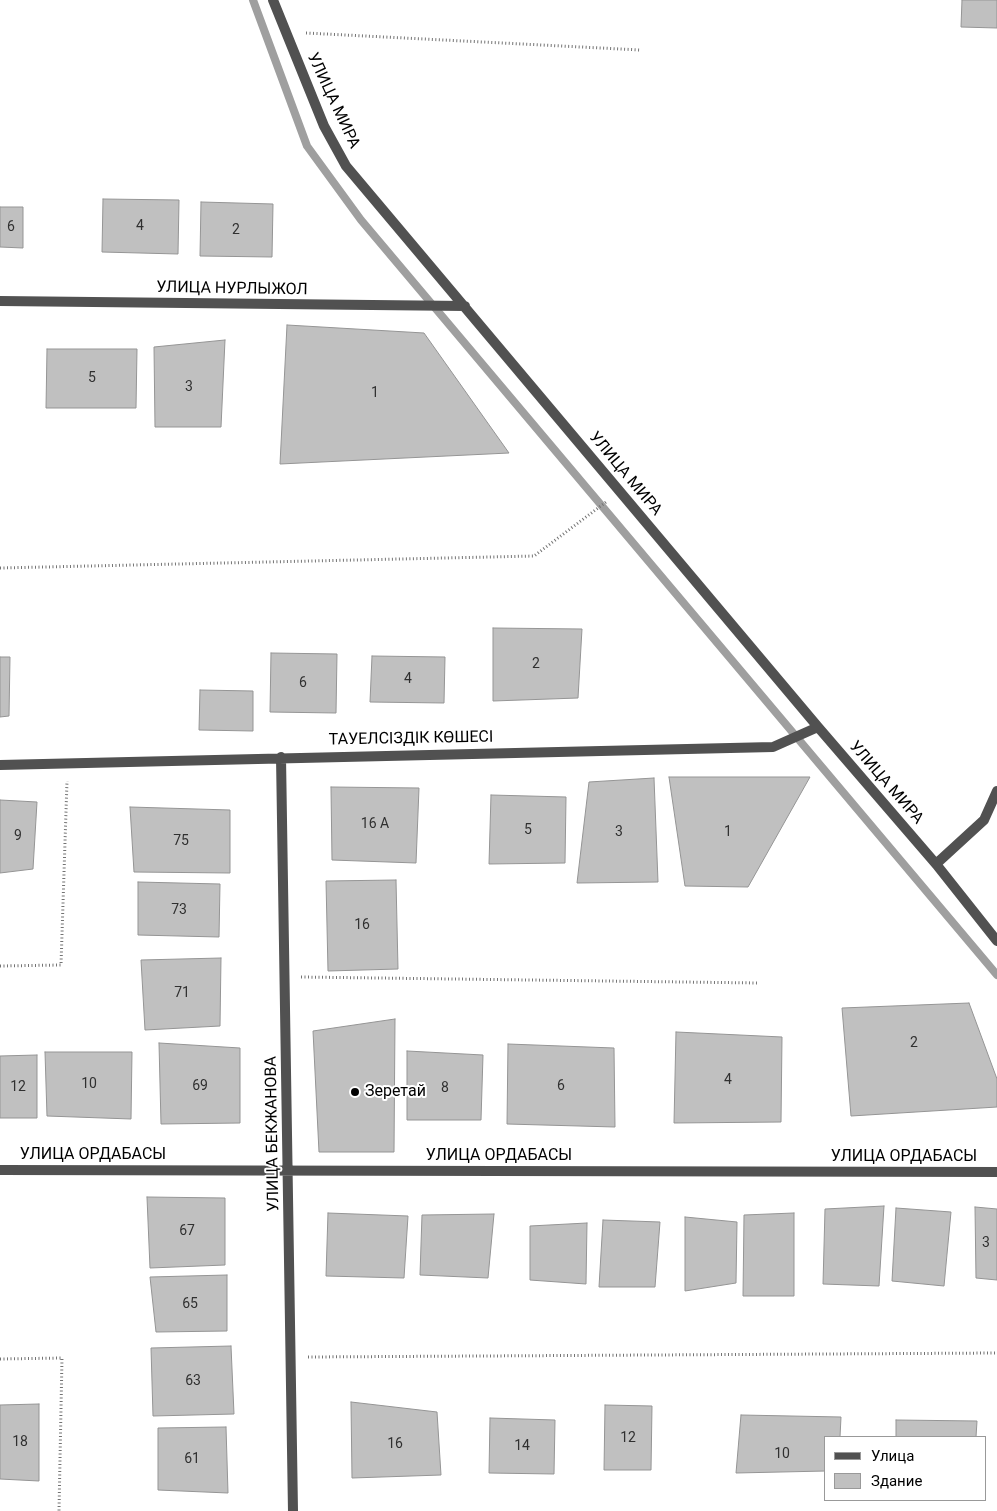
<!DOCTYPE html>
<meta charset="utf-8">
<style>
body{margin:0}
#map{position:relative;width:997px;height:1511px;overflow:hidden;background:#fff;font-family:Roboto,sans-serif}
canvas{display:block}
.legend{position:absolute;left:824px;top:1436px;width:162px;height:65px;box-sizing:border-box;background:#fff;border:1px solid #999;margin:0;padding:6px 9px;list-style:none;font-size:15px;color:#000}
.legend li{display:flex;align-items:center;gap:10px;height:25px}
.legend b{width:25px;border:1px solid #999}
</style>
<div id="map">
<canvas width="997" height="1511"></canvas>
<ul class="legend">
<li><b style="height:6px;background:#515151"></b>Улица</li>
<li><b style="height:14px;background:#c0c0c0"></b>Здание</li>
</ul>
</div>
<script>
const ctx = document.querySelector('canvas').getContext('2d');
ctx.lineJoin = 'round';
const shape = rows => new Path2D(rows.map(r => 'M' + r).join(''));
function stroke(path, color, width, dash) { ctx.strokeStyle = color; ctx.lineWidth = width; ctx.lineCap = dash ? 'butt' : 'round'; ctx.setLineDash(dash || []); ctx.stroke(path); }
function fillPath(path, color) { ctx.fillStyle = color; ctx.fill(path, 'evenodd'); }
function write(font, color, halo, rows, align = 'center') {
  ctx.font = font + ' Roboto,sans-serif'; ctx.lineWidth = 4; ctx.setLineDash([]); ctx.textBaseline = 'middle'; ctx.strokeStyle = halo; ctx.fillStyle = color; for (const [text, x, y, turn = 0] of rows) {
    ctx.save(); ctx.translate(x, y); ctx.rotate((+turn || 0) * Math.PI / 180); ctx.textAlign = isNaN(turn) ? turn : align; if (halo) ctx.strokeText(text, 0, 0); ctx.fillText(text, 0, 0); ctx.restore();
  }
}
const stream = shape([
 [253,0,307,146,361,220,997,975]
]);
const building = shape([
 [962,0,997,0,997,28,961,27,962,0],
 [103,199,179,200,178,254,102,252,103,199],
 [201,202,273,204,272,257,200,256,201,202],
 [0,207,23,207,23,248,0,247,0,207],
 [287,325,424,333,509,453,280,464,287,325],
 [225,340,221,427,155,427,154,347,225,340],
 [47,349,137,349,136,408,46,408,47,349],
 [493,628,582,629,578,698,493,701,493,628],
 [271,653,337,654,336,713,270,712,271,653],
 [372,656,445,657,444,703,370,702,372,656],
 [0,657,10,657,9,716,0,717,0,657],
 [200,690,253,691,253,731,199,730,200,690],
 [669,777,810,777,748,887,685,886,669,777],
 [654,778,658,882,577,883,589,782,654,778],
 [331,787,419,788,416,863,332,860,331,787],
 [491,795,566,797,565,863,489,864,491,795],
 [0,800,37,802,33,869,0,873,0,800],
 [130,807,230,810,230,873,134,872,130,807],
 [396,880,398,969,328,971,326,881,396,880],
 [138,882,220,884,219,937,138,935,138,882],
 [221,958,220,1026,145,1030,141,960,221,958],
 [969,1003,997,1079,997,1107,851,1116,842,1008,969,1003],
 [395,1019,394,1152,319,1152,313,1031,395,1019],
 [676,1032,782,1037,781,1122,674,1123,676,1032],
 [159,1043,240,1048,240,1123,161,1124,159,1043],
 [508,1044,614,1048,615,1127,507,1124,508,1044],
 [407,1051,483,1055,481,1120,407,1120,407,1051],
 [45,1052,132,1052,131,1119,47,1116,45,1052],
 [37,1055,37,1118,0,1118,0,1056,37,1055],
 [147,1197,225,1198,225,1265,150,1268,147,1197],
 [884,1206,879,1286,823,1284,825,1209,884,1206],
 [975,1207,997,1209,997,1280,976,1278,975,1207],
 [896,1208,951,1212,944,1286,892,1281,896,1208],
 [328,1213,408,1216,404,1278,326,1276,328,1213],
 [794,1213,794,1296,743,1296,744,1215,794,1213],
 [494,1214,488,1278,420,1275,422,1215,494,1214],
 [685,1217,737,1222,736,1283,685,1291,685,1217],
 [603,1220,660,1222,655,1287,599,1287,603,1220],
 [587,1223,586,1284,530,1280,530,1226,587,1223],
 [227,1275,227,1331,156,1332,150,1277,227,1275],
 [231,1346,234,1414,153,1416,151,1348,231,1346],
 [351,1402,437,1412,441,1475,352,1478,351,1402],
 [39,1404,39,1481,0,1479,0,1405,39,1404],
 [605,1405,652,1406,651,1470,604,1470,605,1405],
 [741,1415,841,1417,840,1437,826,1437,826,1471,736,1473,741,1415],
 [490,1418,555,1420,554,1474,489,1473,490,1418],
 [896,1420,977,1421,976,1437,896,1437,896,1420],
 [226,1427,228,1493,158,1490,158,1428,226,1427]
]);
const path = shape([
 [306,33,640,50],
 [0,568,534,556,606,502],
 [0,966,61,965,67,781],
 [301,977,759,983],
 [308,1357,997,1353],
 [0,1359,62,1358,59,1511]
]);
const street = shape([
 [273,0,324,126,346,166,818,727,936,864,997,941],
 [0,301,465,306],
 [281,757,293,1511],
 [0,765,773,747,818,727],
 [936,864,984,820,997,791],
 [0,1170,997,1172]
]);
const markers = [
 [355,1092,5,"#000"]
];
const numberNames = [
 ["4",140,226],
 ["6",11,227],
 ["2",236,230],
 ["5",92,378],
 ["3",189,387],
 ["1",375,393],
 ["2",536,664],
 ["4",408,679],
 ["6",303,683],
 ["16 А",375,824],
 ["5",528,830],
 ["3",619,832],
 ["1",728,832],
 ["9",18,836],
 ["75",181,841],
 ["73",179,910],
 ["16",362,925],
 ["71",182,993],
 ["2",914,1043],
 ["4",728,1080],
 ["10",89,1084],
 ["69",200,1086],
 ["6",561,1086],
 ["12",18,1087],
 ["8",445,1088],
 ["67",187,1231],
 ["3",986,1243],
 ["65",190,1304],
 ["63",193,1381],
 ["12",628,1438],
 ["18",20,1442],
 ["16",395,1444],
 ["14",522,1446],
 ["10",782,1454],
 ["61",192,1459]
];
const streetNames = [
 ["УЛИЦА МИРА",333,101,65],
 ["УЛИЦА НУРЛЫЖОЛ",232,289,1],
 ["УЛИЦА МИРА",625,474,50],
 ["ТАУЕЛСІЗДІК КӨШЕСІ",411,739,-1],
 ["УЛИЦА МИРА",886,783,49],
 ["УЛИЦА БЕКЖАНОВА",273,1134,-91],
 ["УЛИЦА ОРДАБАСЫ",93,1155],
 ["УЛИЦА ОРДАБАСЫ",499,1156],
 ["УЛИЦА ОРДАБАСЫ",904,1157]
];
const poiNames = [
 ["Зеретай",365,1092]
];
stroke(stream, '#9f9f9f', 8);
fillPath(building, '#c0c0c0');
stroke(building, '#959595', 1);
stroke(path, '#737373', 3, [1, 2.5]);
stroke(street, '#515151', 10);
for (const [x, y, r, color] of markers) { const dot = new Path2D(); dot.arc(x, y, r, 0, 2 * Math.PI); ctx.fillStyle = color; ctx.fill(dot); stroke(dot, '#fff', 2); }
write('14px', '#303030', null, numberNames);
write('16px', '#000', '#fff', streetNames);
write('16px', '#000', '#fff', poiNames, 'left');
</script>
